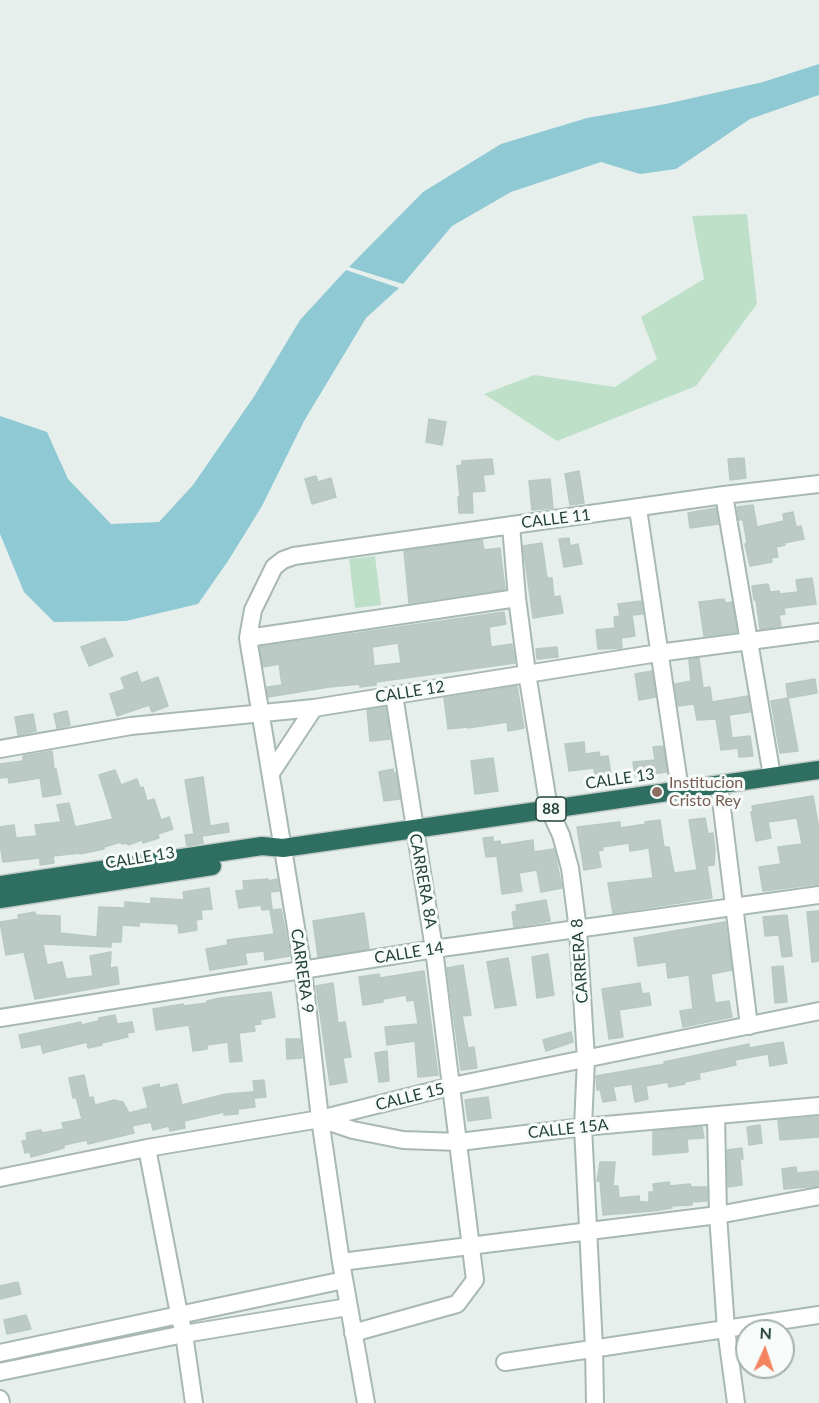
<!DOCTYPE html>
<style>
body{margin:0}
#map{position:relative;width:819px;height:1403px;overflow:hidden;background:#e6efeb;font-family:Lato,sans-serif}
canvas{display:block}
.north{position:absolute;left:735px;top:1319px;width:60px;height:60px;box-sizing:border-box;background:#f7fbf9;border:2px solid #a3b1ad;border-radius:50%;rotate:3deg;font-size:16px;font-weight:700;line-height:24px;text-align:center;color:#24423a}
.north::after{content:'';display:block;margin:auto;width:21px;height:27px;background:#f4845f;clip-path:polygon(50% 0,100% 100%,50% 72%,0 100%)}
</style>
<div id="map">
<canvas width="819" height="1403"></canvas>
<div class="north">N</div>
</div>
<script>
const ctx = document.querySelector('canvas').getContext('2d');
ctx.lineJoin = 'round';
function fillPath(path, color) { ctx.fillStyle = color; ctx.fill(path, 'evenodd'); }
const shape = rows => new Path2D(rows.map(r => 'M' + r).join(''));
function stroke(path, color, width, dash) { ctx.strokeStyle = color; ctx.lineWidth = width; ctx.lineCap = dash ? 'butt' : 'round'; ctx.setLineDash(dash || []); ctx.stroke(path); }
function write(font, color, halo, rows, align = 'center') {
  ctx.font = font + ' Lato,sans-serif'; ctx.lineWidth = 6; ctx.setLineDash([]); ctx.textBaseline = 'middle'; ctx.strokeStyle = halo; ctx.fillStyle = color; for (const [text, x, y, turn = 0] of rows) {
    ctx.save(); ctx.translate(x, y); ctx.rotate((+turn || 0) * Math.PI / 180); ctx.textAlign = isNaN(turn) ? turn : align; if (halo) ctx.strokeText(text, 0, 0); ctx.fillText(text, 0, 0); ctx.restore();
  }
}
const green = shape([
 [747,214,757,304,696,386,557,441,484,394,534,375,615,387,657,359,641,317,704,279,692,216],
 [375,556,381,605,355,608,349,559]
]);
const water = shape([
 [819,64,819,95,750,119,676,169,640,174,601,162,511,192,452,226,403,284,349,267,423,192,501,144,587,118,666,104,763,82],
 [346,270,399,288,366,318,304,421,262,506,228,561,198,604,126,621,54,622,24,592,0,534,0,416,47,432,68,479,111,524,159,522,193,485,255,395,300,320]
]);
const building = shape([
 [429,419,446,422,442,445,426,442,429,419],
 [744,458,746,478,730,480,728,459,744,458],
 [492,459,494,474,483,475,485,491,472,492,473,513,459,513,458,497,460,497,457,466,462,465,462,461,492,459],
 [579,471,584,503,570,505,565,474,579,471],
 [316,476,318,482,331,478,336,497,312,504,305,479,316,476],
 [550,479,553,508,532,510,529,481,550,479],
 [753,505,757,527,784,521,783,514,793,512,796,527,801,526,804,539,784,543,785,545,776,547,778,557,771,558,772,562,750,566,745,544,747,544,746,537,743,520,739,520,737,507,753,505],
 [716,508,718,524,690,528,688,513,716,508],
 [569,538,570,546,578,544,582,564,564,567,559,539,569,538],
 [482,540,484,550,500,548,505,589,409,603,404,551,482,540],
 [542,543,547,578,552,578,554,597,560,596,563,613,533,618,523,546,542,543],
 [812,578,816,604,784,608,785,614,779,615,781,626,760,629,756,600,754,600,752,586,768,584,770,592,779,591,780,594,798,592,796,580,812,578],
 [724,599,725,603,732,602,737,632,704,636,699,602,724,599],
 [641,601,643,614,632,615,635,636,621,638,622,648,598,649,596,630,615,628,614,617,620,616,618,604,641,601],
 [504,612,506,624,489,627,491,647,512,644,515,663,376,682,376,685,360,687,360,684,329,687,268,697,267,687,282,685,279,664,263,667,260,647,504,612],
 [398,643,401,663,374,666,372,647,398,643],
 [105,638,113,656,89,666,81,647,105,638],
 [557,647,558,657,537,659,536,649,557,647],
 [699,658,703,688,710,687,712,702,748,696,750,712,729,715,732,738,750,736,753,756,739,757,738,748,721,750,716,719,697,720,694,704,678,706,675,684,691,681,689,660,699,658],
 [652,671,656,697,639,700,635,674,652,671],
 [137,672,141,683,158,677,168,706,152,712,149,705,117,716,110,694,125,689,121,678,137,672],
 [815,679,817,693,788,698,786,684,815,679],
 [517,686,524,728,508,731,507,722,468,728,468,727,448,729,444,698,517,686],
 [788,698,798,751,780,753,771,701,788,698],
 [385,707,390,739,370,741,367,710,385,707],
 [67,711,70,725,57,728,54,714,67,711],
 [33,714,36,731,18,735,15,717,33,714],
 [584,742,585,754,599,752,600,757,608,756,612,780,596,783,594,768,569,771,565,744,584,742],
 [663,746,667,772,635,776,633,762,655,760,653,747,663,746],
 [52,751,54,769,56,769,61,794,43,797,40,778,9,783,8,777,0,778,0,764,23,761,23,756,52,751],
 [493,758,498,791,475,794,471,761,493,758],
 [393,769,394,773,396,773,400,799,384,801,379,772,393,769],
 [115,770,121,785,137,779,140,788,143,787,147,801,154,799,161,820,169,817,173,829,158,834,159,838,143,843,142,840,128,845,127,843,122,844,121,842,104,847,104,849,80,854,80,853,53,856,54,863,40,865,40,858,3,862,0,845,0,827,14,825,16,838,37,836,35,825,61,822,57,805,69,803,75,827,113,819,99,775,115,770],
 [203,777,210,826,228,823,229,832,202,836,203,843,187,846,185,835,194,834,185,780,203,777],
 [813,796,819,829,819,884,763,891,759,867,781,864,778,847,802,844,797,818,768,822,771,838,756,841,751,812,753,811,752,806,813,796],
 [705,818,708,834,713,833,715,850,714,865,707,866,712,898,613,913,608,883,653,878,649,848,630,851,629,843,602,847,603,850,598,851,601,867,584,870,577,827,620,822,620,828,646,824,645,822,660,820,664,847,669,847,674,873,697,870,689,820,705,818],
 [493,837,493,842,500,841,501,845,533,840,534,852,554,849,562,888,541,892,537,870,519,873,522,891,502,894,497,856,486,857,483,838,493,837],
 [268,879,268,881,277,879,279,891,270,892,272,909,262,910,261,905,239,908,236,891,244,890,243,881,268,879],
 [209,888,212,909,201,910,202,919,196,920,197,930,179,933,178,924,139,922,139,926,122,925,121,942,111,942,111,947,43,944,47,965,62,962,66,979,93,976,90,956,111,952,110,968,117,967,119,984,35,999,24,952,6,955,0,922,19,919,18,915,35,912,36,915,60,916,60,933,97,937,99,907,125,908,125,902,151,904,151,898,184,900,183,892,209,888],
 [546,900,550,921,514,927,512,912,517,911,516,905,546,900],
 [281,909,290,956,265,960,264,951,245,953,247,964,210,970,206,949,228,945,227,940,274,934,270,910,281,909],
 [819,911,819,961,812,962,807,912,819,911],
 [364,913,369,949,318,957,313,921,364,913],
 [787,915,792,956,782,957,779,935,765,936,763,917,787,915],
 [725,922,732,970,711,974,715,1003,729,1001,732,1017,683,1027,680,1011,693,1009,689,975,668,978,666,962,638,966,634,938,725,922],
 [548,954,554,995,537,998,532,957,548,954],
 [508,958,516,1005,495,1008,487,962,508,958],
 [463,965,471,1015,462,1016,468,1048,474,1047,477,1068,461,1070,447,968,463,965],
 [783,966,787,1002,775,1003,772,967,783,966],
 [424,971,438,1075,418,1077,415,1041,387,1045,385,1027,418,1024,414,1000,407,1001,406,995,383,999,383,1002,363,1005,359,977,379,974,380,978,424,971],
 [333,983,338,1023,345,1022,351,1057,343,1058,347,1082,330,1085,316,986,333,983],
 [640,983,642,994,649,993,651,1005,619,1010,623,1037,609,1039,602,989,640,983],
 [271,992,275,1017,260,1020,261,1024,254,1025,255,1031,239,1033,242,1061,230,1062,228,1042,207,1045,207,1049,193,1051,189,1025,156,1030,153,1009,183,1004,184,1006,207,1003,207,1001,220,998,271,992],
 [115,1015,117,1024,132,1022,134,1032,127,1033,128,1037,101,1043,102,1045,88,1048,87,1042,43,1053,41,1044,22,1048,19,1035,81,1022,81,1025,99,1021,99,1018,115,1015],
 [571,1032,573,1042,546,1051,543,1040,571,1032],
 [286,1039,300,1039,302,1058,287,1059,286,1039],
 [783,1042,787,1063,770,1066,768,1054,735,1060,736,1065,699,1073,700,1079,684,1082,685,1084,669,1087,668,1082,646,1086,648,1099,635,1102,632,1084,613,1087,616,1100,603,1102,600,1089,597,1090,596,1076,665,1064,664,1062,749,1044,749,1048,783,1042],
 [387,1051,389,1081,379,1082,375,1053,387,1051],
 [84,1075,89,1098,93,1097,95,1105,114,1100,123,1102,129,1113,148,1108,143,1088,159,1084,160,1088,177,1084,182,1105,226,1094,253,1092,255,1107,238,1109,238,1114,224,1115,224,1112,184,1121,185,1128,170,1131,169,1126,153,1130,151,1122,132,1126,134,1133,88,1144,87,1140,64,1145,64,1148,31,1157,30,1152,25,1153,22,1141,27,1140,26,1133,41,1130,42,1133,64,1129,62,1123,82,1119,76,1097,73,1098,69,1078,84,1075],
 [264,1080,266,1097,255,1098,253,1081,264,1080],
 [488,1097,491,1118,468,1121,465,1100,488,1097],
 [819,1117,819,1137,780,1140,778,1120,819,1117],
 [760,1125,762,1143,749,1145,747,1127,760,1125],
 [702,1127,704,1138,687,1139,688,1152,653,1155,653,1131,702,1127],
 [742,1148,743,1159,740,1159,742,1185,728,1187,727,1150,742,1148],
 [600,1162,615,1162,613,1186,618,1186,619,1198,639,1196,640,1202,649,1202,649,1192,654,1192,653,1184,669,1182,670,1186,690,1184,691,1187,707,1187,707,1201,692,1202,692,1205,671,1206,672,1208,653,1211,603,1215,600,1181,597,1181,600,1162],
 [796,1167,797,1173,818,1171,819,1186,784,1189,782,1169,796,1167],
 [18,1282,21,1294,0,1299,0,1286,18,1282],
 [26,1315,31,1329,7,1334,4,1320,26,1315]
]);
const minor = shape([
 [724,495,772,776],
 [638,509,680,790],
 [511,525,517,598,527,673,549,809,561,835,570,868,578,930,586,1059,583,1127,594,1348,595,1403],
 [248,638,517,598],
 [0,749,131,726,314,708,658,653,819,632],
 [271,773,314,708],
 [719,784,749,1026],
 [0,1018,434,949,819,895],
 [716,1116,718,1215,726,1329,736,1403],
 [320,1119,353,1130,403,1140,459,1142,583,1127,819,1106],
 [147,1148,179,1314,184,1334,194,1403],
 [0,1178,147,1148,320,1119,452,1086,819,1011],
 [341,1262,718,1215,819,1196],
 [353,1333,457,1304,475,1280,434,949,394,695],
 [0,1353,344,1280],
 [505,1362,819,1315],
 [0,1372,184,1334,348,1307],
 [0,1399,1,1403],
 [366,1403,341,1262,320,1119,303,970,248,638,253,610,274,567,283,560,294,556,724,495,819,484]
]);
const highway = shape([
 [0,885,262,846,283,848,414,829,819,770],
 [0,899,212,866]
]);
const markers = [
 [657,792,6,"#8d6e63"]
];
const shields = [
 [551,809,30]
];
const shieldNames = [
 ["88",551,809]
];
const streetNames = [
 ["CALLE 11",556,519,-7],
 ["CALLE 12",410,692,-9],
 ["CALLE 13",620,779,-8],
 ["CALLE 13",140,858,-9],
 ["CARRERA 8A",423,881,80],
 ["CALLE 14",409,953,-9],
 ["CARRERA 8",580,961,-94],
 ["CARRERA 9",302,971,82],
 ["CALLE 15",410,1097,-14],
 ["CALLE 15A",568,1129,-6]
];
const educationNames = [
 ["Institucion",669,783],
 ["Cristo Rey",669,801]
];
fillPath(green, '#bfe0c8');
fillPath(water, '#8ec9d4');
fillPath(building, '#bbcac4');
stroke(building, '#b8c9c2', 1.5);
stroke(minor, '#a8b8b2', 20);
stroke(highway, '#c2cac8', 21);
stroke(minor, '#fff', 16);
stroke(highway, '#2f6f62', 18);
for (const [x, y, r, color] of markers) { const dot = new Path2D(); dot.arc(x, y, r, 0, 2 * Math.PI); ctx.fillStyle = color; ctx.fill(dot); stroke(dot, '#f7fbf9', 2); }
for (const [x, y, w] of shields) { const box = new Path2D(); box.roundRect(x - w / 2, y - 12, w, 24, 4.5); ctx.fillStyle = '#f7fbf9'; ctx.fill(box); stroke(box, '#24423a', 1.5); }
write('bold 15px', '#24423a', null, shieldNames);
write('16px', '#24423a', '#f7fbf9', streetNames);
write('16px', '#785e54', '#f7fbf9', educationNames, 'left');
</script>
